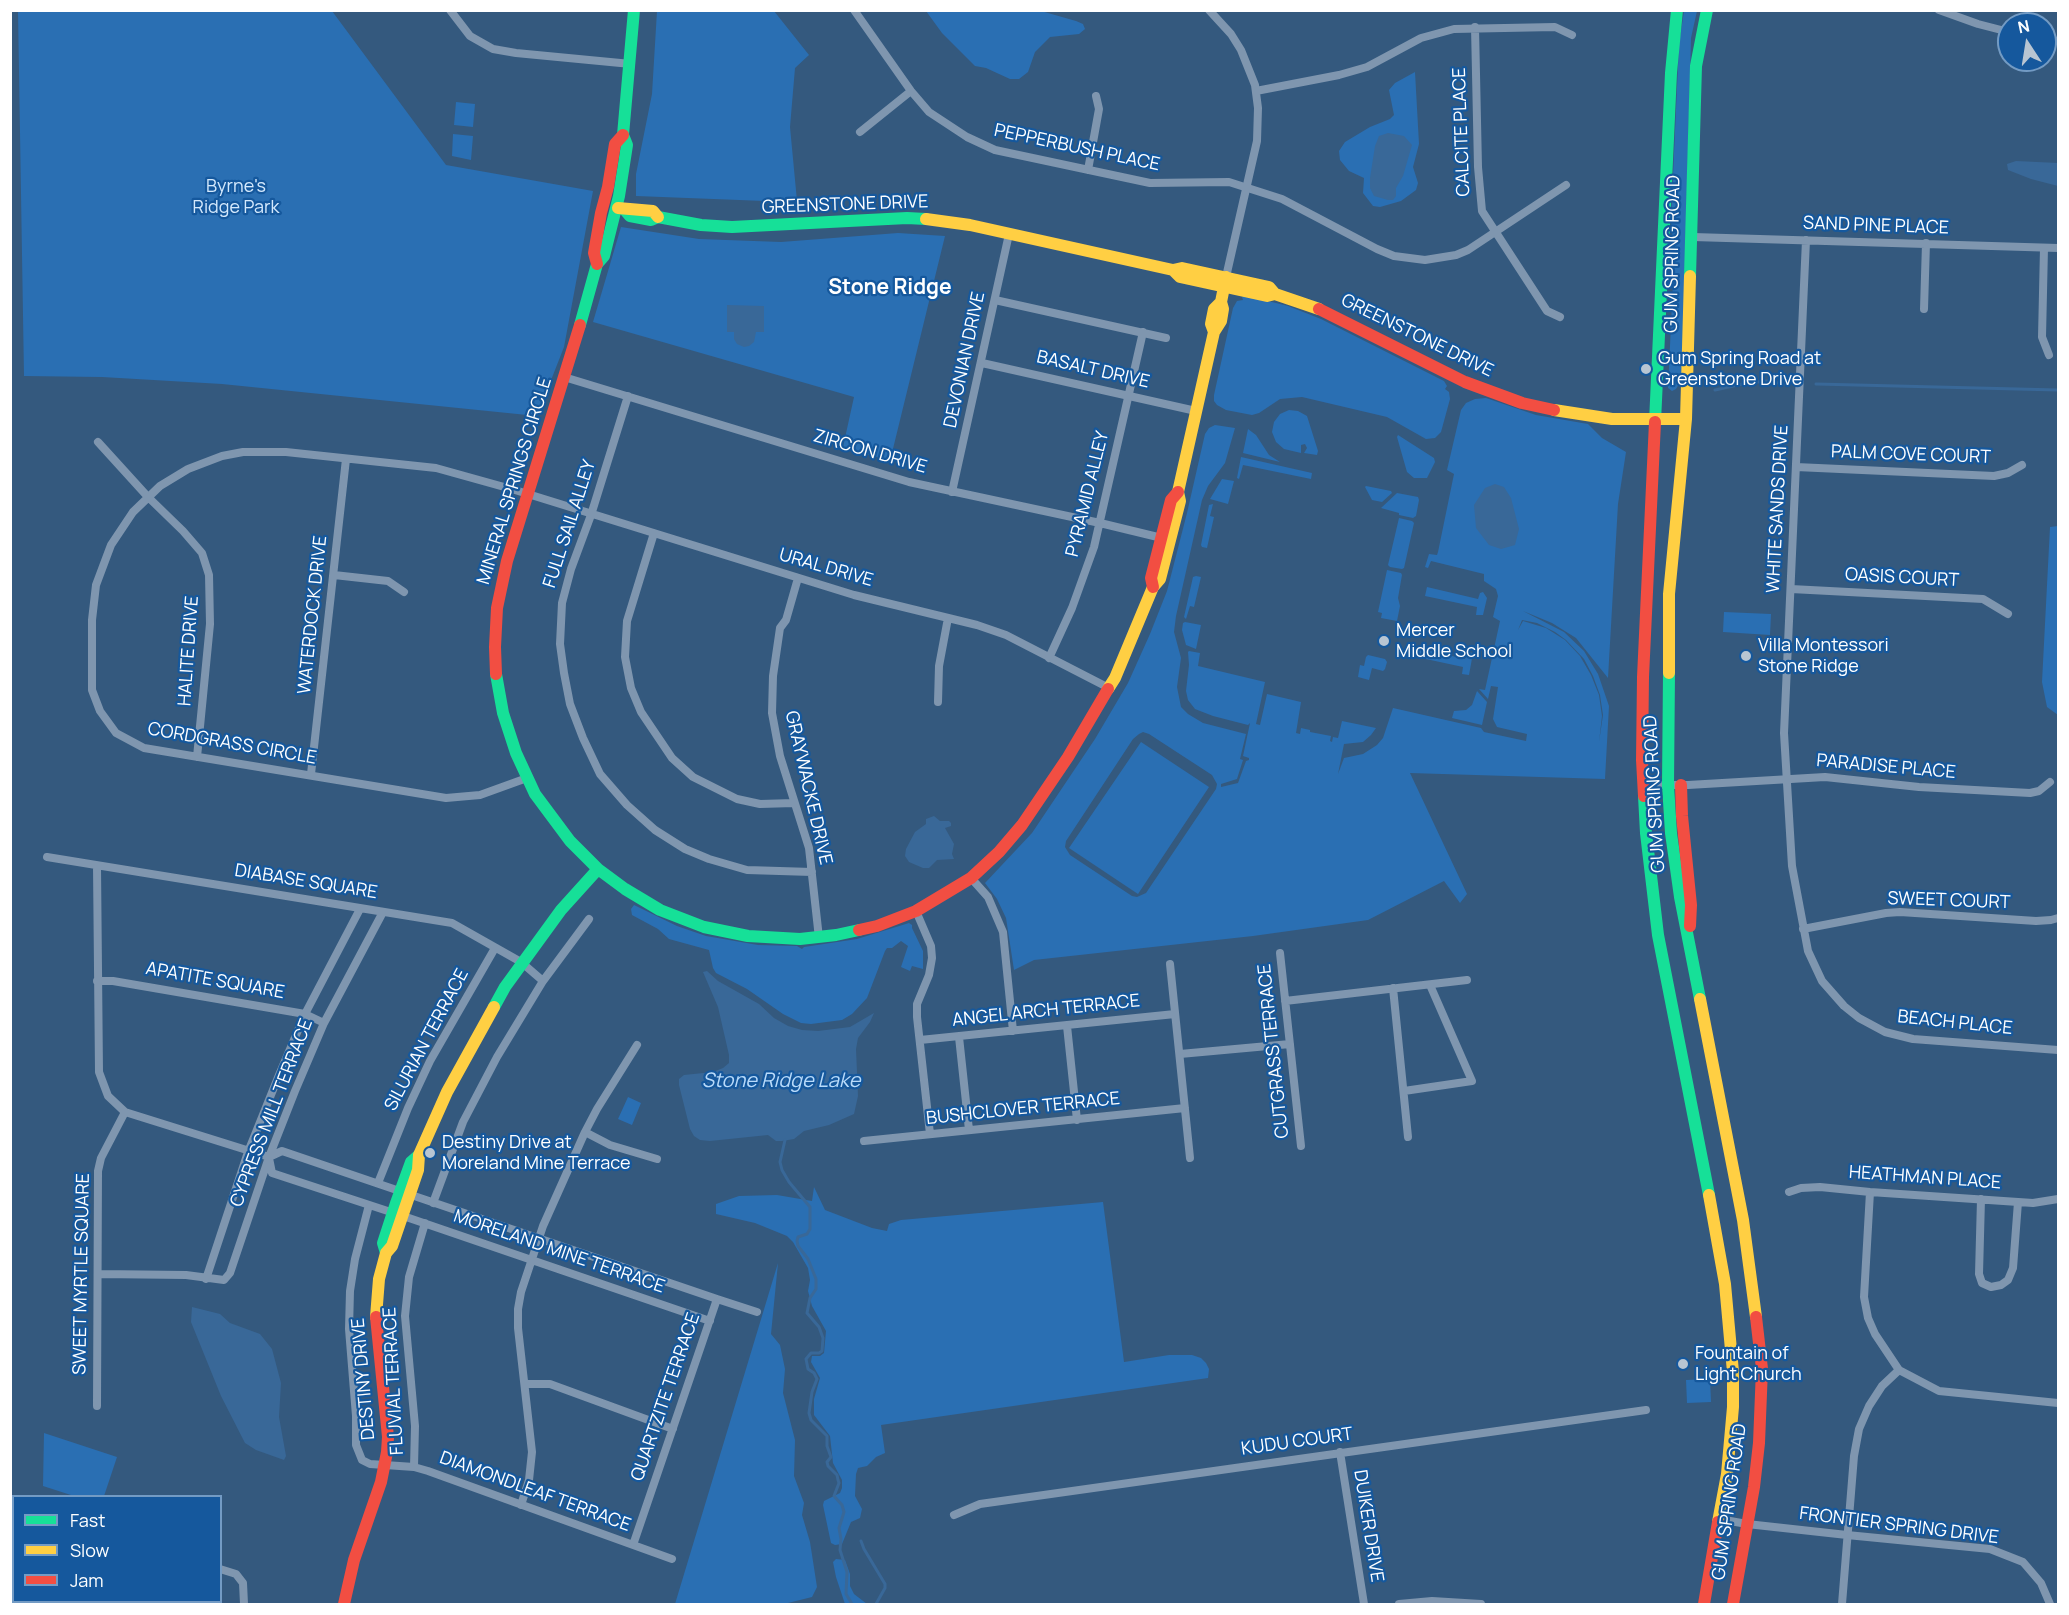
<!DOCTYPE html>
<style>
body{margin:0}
#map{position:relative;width:2069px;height:1615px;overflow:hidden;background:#34597e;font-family:Manrope,sans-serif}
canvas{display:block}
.frame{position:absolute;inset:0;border:12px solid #fff;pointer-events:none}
.legend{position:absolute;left:12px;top:1495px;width:210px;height:108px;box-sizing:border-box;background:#15589d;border:2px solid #739bc4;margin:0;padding:8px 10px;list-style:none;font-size:18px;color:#fff}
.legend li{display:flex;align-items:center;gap:12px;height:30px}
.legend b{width:30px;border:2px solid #739bc4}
.north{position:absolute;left:1997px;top:12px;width:60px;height:60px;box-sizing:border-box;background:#15589d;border:2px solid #739bc4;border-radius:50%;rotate:348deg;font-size:16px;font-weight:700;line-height:24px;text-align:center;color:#fff}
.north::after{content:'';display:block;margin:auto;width:21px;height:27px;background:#b8c5d2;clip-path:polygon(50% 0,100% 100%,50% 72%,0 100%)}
</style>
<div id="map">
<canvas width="2069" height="1615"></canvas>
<div class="frame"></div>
<ul class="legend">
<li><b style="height:8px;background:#16e098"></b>Fast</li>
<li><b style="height:8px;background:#ffcf43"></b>Slow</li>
<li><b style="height:8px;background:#f24e42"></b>Jam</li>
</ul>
<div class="north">N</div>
</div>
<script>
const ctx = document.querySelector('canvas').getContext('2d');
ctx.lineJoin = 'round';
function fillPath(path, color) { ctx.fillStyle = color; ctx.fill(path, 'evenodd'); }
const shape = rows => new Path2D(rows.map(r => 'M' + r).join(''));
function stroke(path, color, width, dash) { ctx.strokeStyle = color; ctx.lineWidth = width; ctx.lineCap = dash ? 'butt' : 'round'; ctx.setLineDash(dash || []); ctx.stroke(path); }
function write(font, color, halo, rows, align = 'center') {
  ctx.font = font + ' Manrope,sans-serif'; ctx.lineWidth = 4.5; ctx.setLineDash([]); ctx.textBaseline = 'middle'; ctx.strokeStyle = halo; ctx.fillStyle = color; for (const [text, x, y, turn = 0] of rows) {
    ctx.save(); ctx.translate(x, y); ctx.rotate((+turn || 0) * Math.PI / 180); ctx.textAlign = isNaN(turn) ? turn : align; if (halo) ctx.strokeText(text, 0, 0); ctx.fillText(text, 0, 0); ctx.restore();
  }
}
const green = shape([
 [18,11,332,11,446,165,593,191,564,347,537,416,222,384,102,377,24,376],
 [657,11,774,11,809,55,795,68,790,127,797,201,765,201,636,196,636,174,652,94],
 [926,11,1041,11,1076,21,1083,24,1085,29,1079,34,1050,37,1035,52,1028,72,1019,79,1010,79,986,68,975,66,942,33],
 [1684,11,1697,11,1691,38,1682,379,1676,389,1672,391,1668,388,1674,261,1671,219,1679,44],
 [1415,72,1419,144,1413,167,1418,183,1416,190,1401,201,1380,207,1373,206,1363,193,1364,178,1349,171,1340,160,1339,151,1345,142,1370,127,1390,119,1394,115,1389,90,1395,83],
 [456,102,475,104,473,127,454,125],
 [453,134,473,136,471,160,452,156],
 [621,227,699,239,781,242,898,233,945,236,890,461,843,447,854,397,593,322],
 [1244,295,1288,306,1321,319,1444,381,1447,386,1445,389,1449,392,1450,399,1441,432,1435,438,1426,439,1387,417,1302,397,1280,399,1259,413,1252,415,1226,410,1217,405,1214,401,1214,395,1233,308,1237,301,1243,300,1242,297],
 [1486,398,1536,415,1588,424,1602,438,1626,452,1618,504,1608,678,1576,638,1552,623,1523,611,1564,632,1584,651,1598,674,1609,706,1605,779,1410,773,1467,894,1460,903,1444,881,1368,920,1253,936,1034,960,1014,970,1006,918,997,899,985,883,1032,833,1095,739,1128,683,1150,634,1167,591,1187,513,1205,434,1209,428,1215,425,1235,428,1225,463,1208,486,1202,500,1176,616,1174,632,1181,658,1177,687,1181,707,1188,714,1203,723,1246,734,1240,759,1243,760,1237,779,1221,784,1221,787,1238,783,1246,761,1249,760,1249,758,1243,756,1250,723,1248,725,1213,716,1195,709,1188,700,1186,691,1189,665,1188,652,1189,651,1200,653,1198,666,1265,682,1256,724,1260,725,1267,694,1301,702,1296,733,1300,734,1301,728,1310,730,1310,732,1331,736,1330,741,1332,742,1333,737,1338,738,1342,721,1376,728,1371,735,1363,742,1344,744,1338,774,1344,758,1363,754,1377,745,1383,738,1393,708,1481,728,1484,732,1526,741,1527,734,1497,727,1493,719,1498,687,1491,686,1488,699,1479,689,1485,690,1500,621,1493,617,1498,596,1496,589,1484,581,1484,574,1431,561,1428,568,1425,567,1429,554,1437,555,1438,552,1454,474,1447,470,1461,410,1466,403,1475,399],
 [1522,620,1537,623,1555,632,1566,640,1584,659,1593,676,1600,695,1603,715,1599,742,1602,716,1599,695,1591,675,1580,656,1565,640,1546,628,1523,621,1518,630],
 [1143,732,1149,734,1212,775,1217,784,1216,789,1146,893,1137,897,1132,896,1070,855,1065,847,1066,841,1133,739,1139,734],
 [1289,410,1298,411,1307,416,1318,451,1317,455,1304,453,1307,448,1305,444,1301,445,1301,453,1284,449,1276,442,1272,432,1274,422,1280,414],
 [1248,429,1256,435,1269,455,1280,462,1243,453],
 [1398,435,1434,458,1435,462,1427,478,1414,478,1407,472,1397,437],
 [1241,457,1312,473,1311,479,1243,465,1239,479,1237,478],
 [1222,479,1234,481,1228,504,1210,499],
 [1366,486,1391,491,1392,493,1382,502,1372,500,1365,487],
 [1397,493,1418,497,1419,500,1416,516,1413,518,1399,515,1399,513,1381,508],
 [1213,504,1210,516,1214,517,1207,548,1202,547,1201,545,1209,505],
 [1399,518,1412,521,1414,523,1404,568,1402,569,1390,567,1388,565],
 [2058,526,2058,715,2047,707,2042,682,2050,527],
 [1387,570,1401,573,1402,575,1398,598,1400,606,1397,621,1381,618,1382,613,1378,612],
 [1196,576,1201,577,1194,607,1190,606,1186,619,1184,617,1193,577],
 [1427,587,1478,599,1480,593,1483,592,1487,598,1483,615,1476,615,1477,607,1425,596],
 [1724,612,1771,614,1770,635,1723,632],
 [1185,622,1201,625,1196,649,1186,645,1182,630,1183,623],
 [1414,647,1465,659,1468,652,1473,653,1469,675,1462,674,1463,667,1412,656],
 [1368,655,1385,659,1387,662,1385,669,1383,671,1372,668,1369,680,1358,677,1360,665,1364,666,1366,657],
 [1477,691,1487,702,1482,725,1452,718,1454,711,1466,710,1472,705],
 [1141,742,1209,787,1138,894,1069,848],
 [634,905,677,926,706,936,758,945,797,946,802,949,804,947,857,939,909,923,912,925,912,928,923,951,923,969,912,966,910,971,901,967,908,946,901,941,892,948,887,948,885,951,867,998,852,1014,842,1020,811,1024,801,1023,783,1014,747,989,716,973,713,968,709,950,669,939,658,929,632,915,631,909],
 [628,1097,641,1103,632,1125,618,1119],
 [814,1187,825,1210,872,1228,887,1231,889,1224,901,1220,1103,1202,1124,1362,1169,1355,1192,1355,1201,1358,1206,1363,1209,1369,1208,1378,881,1425,885,1453,876,1457,867,1466,858,1468,856,1474,855,1496,862,1509,860,1518,851,1522,842,1544,835,1545,831,1543,823,1505,824,1501,840,1493,842,1488,842,1480,833,1463,830,1436,814,1415,814,1399,820,1378,811,1362,812,1356,820,1356,824,1353,826,1331,812,1306,808,1291,810,1280,808,1268,793,1242,787,1236,755,1223,716,1214,716,1204,739,1196,777,1195,812,1201],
 [778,1263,771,1334,780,1345,785,1369,783,1393,795,1440,794,1476,804,1503,802,1515,810,1542,817,1587,812,1597,784,1604,675,1604],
 [1710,1379,1711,1402,1687,1403,1686,1380],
 [44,1433,117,1457,104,1496,74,1496,43,1486],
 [836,1559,845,1560,850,1574,850,1586,854,1594,867,1604,845,1604,836,1577,833,1562]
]);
const water = shape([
 [1388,133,1404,136,1412,145,1403,176,1396,188,1396,196,1393,200,1388,200,1374,196,1370,188,1370,178,1375,146,1379,136],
 [2016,161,2058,163,2058,186,2031,179,2008,170,2007,164],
 [727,305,764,306,764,332,756,332,754,342,749,346,744,347,737,344,734,339,734,332,727,332],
 [1495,484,1504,487,1511,498,1519,529,1515,545,1501,549,1489,545,1476,528,1474,505,1485,488],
 [934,816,940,821,949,821,951,823,951,826,945,828,954,844,952,854,954,859,937,860,929,868,923,868,909,862,905,856,906,849,915,832,926,824,926,819],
 [707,971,718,981,759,1004,774,1018,788,1026,802,1030,818,1031,850,1027,874,1013,870,1022,858,1038,856,1049,858,1096,854,1114,829,1125,804,1131,794,1139,782,1141,776,1141,768,1135,710,1141,700,1140,694,1136,690,1129,679,1085,679,1079,684,1075,713,1072,723,1068,729,1063,729,1055,718,1007,703,972],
 [192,1307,220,1314,230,1323,260,1334,272,1349,281,1383,279,1417,286,1456,284,1460,256,1450,245,1443,221,1396,191,1322]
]);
const stream = shape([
 [1816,384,2058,390],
 [1715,390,1747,383,1767,381,1784,384],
 [785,1140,780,1162,782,1170,789,1182,810,1207,810,1229,807,1234,798,1237,797,1241,798,1246,808,1259,816,1279,816,1289,810,1298,807,1313,819,1327,823,1338,822,1351,819,1353,811,1353,806,1359,808,1369,814,1373,817,1379,812,1392,809,1413,811,1420,827,1436,827,1446,831,1457,827,1462,828,1466,837,1475,838,1480,839,1483,834,1496,842,1505,844,1512,839,1528,841,1539,840,1550,847,1572,846,1594,852,1604],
 [861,1541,864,1549,885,1584,885,1588,876,1604]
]);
const street = shape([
 [450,10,470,36,493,49,516,53,631,64],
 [854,10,911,91,929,112,967,137,995,150,1150,183,1229,182,1282,199,1377,249,1394,256,1425,260,1456,255,1468,250,1566,185],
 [1209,10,1231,34,1241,50,1255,85,1258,108,1257,141,1226,277],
 [1939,10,1978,24,2009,32],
 [1475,27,1478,167,1482,211,1547,311,1560,317],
 [2045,39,2058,41],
 [1256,91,1339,75,1367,67,1421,38,1454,29,1555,27,1572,35],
 [860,132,911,91],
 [1088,170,1099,109,1096,96],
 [1693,237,2058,248],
 [1806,240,1784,733,1792,866,1808,951,1822,981,1844,1006,1859,1018,1885,1032,1913,1039,2058,1050],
 [2044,248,2042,337,2049,355],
 [995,300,1166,338],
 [1924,309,1926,243],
 [982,363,1196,411],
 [564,377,909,482,1100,523,1166,539],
 [628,396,591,515,571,569,562,603,560,644,564,673,570,704,583,738,600,774,627,805,655,830,685,849,709,859,747,870,812,872],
 [98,442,148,497,183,531,202,553,209,575,210,624,197,757],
 [1796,467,1994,476,2008,473,2022,465],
 [952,492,1009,234],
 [654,533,627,621,625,657,631,688,641,712,672,758,693,777,737,799,760,804,794,803],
 [334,575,388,581,404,592],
 [798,578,786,620,780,628,773,676,772,713,780,756,809,848,819,938],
 [1791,589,1983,599,2008,614],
 [1049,658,1072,608,1094,547,1143,332],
 [938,702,939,666,948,618],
 [311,774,346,459],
 [527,778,480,795,446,798,144,748,116,733,100,711,92,690,92,620,96,585,111,545,133,512,160,486,188,469,222,456,243,452,286,452,436,468,515,490,854,595,977,625,1006,635,1109,688],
 [1643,785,1688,785,1825,777,1919,787,2030,793,2039,791,2050,782],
 [47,857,452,923,521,962,543,981],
 [97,866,99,1072,108,1096,125,1112,269,1157,282,1151,717,1299],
 [971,878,988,897,1003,932,1013,1031],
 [916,911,931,946,932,958,929,975,917,1004,917,1017,930,1134],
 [1803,929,1886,913,1900,912,2036,921,2051,920,2058,918],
 [1280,953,1301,1146],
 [1170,964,1190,1158],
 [97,981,113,981,305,1014,324,1023],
 [1393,988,1408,1137],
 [1285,1001,1467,980],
 [1067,1026,1077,1120],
 [959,1037,969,1130],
 [920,1040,1175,1014],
 [1180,1054,1290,1044],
 [1404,1091,1472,1081,1430,985],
 [585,1132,610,1145,657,1159],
 [864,1141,1185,1108],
 [269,1158,272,1173,409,1218,710,1321],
 [378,1183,408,1108,430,1061,495,948],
 [1789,1192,1801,1188,1820,1187,1870,1192,2033,1203,2058,1199],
 [1870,1192,1864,1297,1868,1318,1875,1334,1899,1370,1939,1391,2058,1403],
 [1981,1199,1979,1274,1982,1283,1991,1287,2001,1285,2008,1280,2013,1268,2018,1202],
 [433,1203,463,1122,497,1057,543,981,589,919],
 [369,1205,355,1259,350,1291,349,1329,356,1416,356,1445,362,1460,370,1464,414,1467,428,1471,672,1559],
 [99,1274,186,1275,224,1280,230,1273,269,1157,295,1091,324,1023,383,912],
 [206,1279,248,1152,279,1075,305,1014,360,909],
 [525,1384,550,1384,673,1429],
 [97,1406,98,1171,101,1158,125,1112],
 [1340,1452,1364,1604],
 [414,1467,415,1426,405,1316,409,1277,425,1223],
 [521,1505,529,1480,532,1452,518,1328,518,1309,521,1292,543,1226,585,1132,597,1109,637,1045],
 [954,1515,980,1504,1646,1410],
 [1719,1519,1747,1524,1847,1535,1990,1549,2023,1562,2041,1583,2050,1604],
 [633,1545,717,1299,757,1312],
 [220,1569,236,1574,243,1583,244,1604],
 [112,1604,112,1602],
 [1399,1604,1432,1601,1481,1604],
 [1842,1604,1854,1456,1859,1429,1869,1406,1882,1386,1899,1370]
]);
const fast = shape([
 [624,209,630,216,651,220,658,217,701,225,732,227,907,218,926,219],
 [1690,276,1696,66,1707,10],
 [580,325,597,264,604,256,619,196,627,145,623,135,634,10],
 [1655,422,1671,73,1677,10],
 [1669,673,1668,785,1671,833,1680,897,1700,999],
 [496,674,503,713,516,753,535,794,570,841,598,869,625,889,660,910,704,927,748,936,800,939,836,935,859,930],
 [1644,796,1646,833,1658,935,1709,1195],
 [494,1007,505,987,561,910,598,869],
 [386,1253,383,1243,396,1203,411,1162,419,1155]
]);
const slow = shape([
 [618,208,653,211,658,217],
 [926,219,970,225,1173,270,1182,268,1269,287,1275,294,1319,309],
 [1173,270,1180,277,1267,296,1275,294],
 [1214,332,1211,324,1214,309,1221,302],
 [1554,410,1612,419,1686,419],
 [1669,673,1669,594,1686,419,1690,276],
 [1108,689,1115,678,1153,587,1160,579,1180,501,1178,492,1214,332,1221,321,1223,309,1221,302,1226,277],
 [1700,999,1743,1220,1756,1317],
 [1709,1195,1725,1284,1733,1372,1733,1407,1727,1474,1718,1522],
 [376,1317,379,1279,386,1253,392,1246,418,1170,419,1155,447,1092,494,1007]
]);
const jam = shape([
 [597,264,594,253,601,213,608,187,615,144,623,135],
 [1319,309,1465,382,1522,403,1554,410],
 [1153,587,1151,578,1171,500,1178,492],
 [496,674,495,647,497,608,507,561,580,325],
 [1681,785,1682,816,1691,905,1690,926],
 [1644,796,1642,760,1643,677,1655,422],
 [859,930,877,926,916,911,971,878,999,852,1022,825,1068,757,1108,689],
 [344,1604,354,1560,381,1482,387,1452,388,1437,376,1317],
 [1704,1604,1718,1522],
 [1733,1604,1754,1487,1759,1443,1762,1369,1756,1317]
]);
const markers = [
 [1646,369,6,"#b8c5d2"],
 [1384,641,6,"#b8c5d2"],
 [1746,656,6,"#b8c5d2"],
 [430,1153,6,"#b8c5d2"],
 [1683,1364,6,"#b8c5d2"]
];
const streetNames = [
 ["CALCITE PLACE",1462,132,-92],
 ["PEPPERBUSH PLACE",1077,148,12],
 ["GREENSTONE DRIVE",845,205,-2],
 ["SAND PINE PLACE",1876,226,2],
 ["GUM SPRING ROAD",1673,254,-89],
 ["GREENSTONE DRIVE",1417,336,26],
 ["DEVONIAN DRIVE",965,360,-78],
 ["BASALT DRIVE",1093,370,13],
 ["ZIRCON DRIVE",870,452,16],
 ["PALM COVE COURT",1911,455,2],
 ["MINERAL SPRINGS CIRCLE",515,481,-73],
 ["PYRAMID ALLEY",1088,494,-76],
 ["WHITE SANDS DRIVE",1778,509,-87],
 ["FULL SAIL ALLEY",570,524,-72],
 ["URAL DRIVE",826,568,16],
 ["OASIS COURT",1902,578,3],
 ["WATERDOCK DRIVE",313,615,-84],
 ["HALITE DRIVE",189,651,-86],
 ["CORDGRASS CIRCLE",232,744,10],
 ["PARADISE PLACE",1886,767,5],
 ["GRAYWACKE DRIVE",808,788,77],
 ["GUM SPRING ROAD",1655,794,-93],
 ["DIABASE SQUARE",306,882,9],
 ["SWEET COURT",1949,901,2],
 ["APATITE SQUARE",215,981,10],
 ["ANGEL ARCH TERRACE",1046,1011,-6],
 ["BEACH PLACE",1955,1023,6],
 ["SILURIAN TERRACE",427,1040,-62],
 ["CUTGRASS TERRACE",1274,1051,-96],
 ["BUSHCLOVER TERRACE",1023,1109,-6],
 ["CYPRESS MILL TERRACE",272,1113,-69],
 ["HEATHMAN PLACE",1925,1178,4],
 ["MORELAND MINE TERRACE",559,1252,19],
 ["SWEET MYRTLE SQUARE",82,1274,-89],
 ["DESTINY DRIVE",364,1379,-95],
 ["FLUVIAL TERRACE",394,1381,-93],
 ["QUARTZITE TERRACE",666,1397,-71],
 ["KUDU COURT",1297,1442,-8],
 ["DIAMONDLEAF TERRACE",535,1492,20],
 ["GUM SPRING ROAD",1730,1502,-82],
 ["DUIKER DRIVE",1368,1526,81],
 ["FRONTIER SPRING DRIVE",1899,1526,7]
];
const parkNames = [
 ["Byrne's",236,187],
 ["Ridge Park",236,208]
];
const poiNames = [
 ["Gum Spring Road at",1658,359],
 ["Greenstone Drive",1658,380],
 ["Mercer",1396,631],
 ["Middle School",1396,652],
 ["Villa Montessori",1758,646],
 ["Stone Ridge",1758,667],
 ["Destiny Drive at",442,1143],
 ["Moreland Mine Terrace",442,1164],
 ["Fountain of",1695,1354],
 ["Light Church",1695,1375]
];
const waterNames = [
 ["Stone Ridge Lake",781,1081]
];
const quarterNames = [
 ["Stone Ridge",890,288]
];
fillPath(green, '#2a6fb3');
fillPath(water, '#396898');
stroke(stream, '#396898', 3);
stroke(street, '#7f96af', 8);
stroke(fast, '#16e098', 12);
stroke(slow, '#ffcf43', 12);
stroke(jam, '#f24e42', 12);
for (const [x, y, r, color] of markers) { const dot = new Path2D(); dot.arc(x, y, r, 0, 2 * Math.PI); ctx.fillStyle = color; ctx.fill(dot); stroke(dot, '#15589d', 2); }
write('18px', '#fff', '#15589d', streetNames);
write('18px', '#d4e9fd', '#15589d', parkNames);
write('18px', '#fff', '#15589d', poiNames, 'left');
write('italic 20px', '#b8dafa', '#15589d', waterNames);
write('bold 21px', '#fff', '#15589d', quarterNames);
</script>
